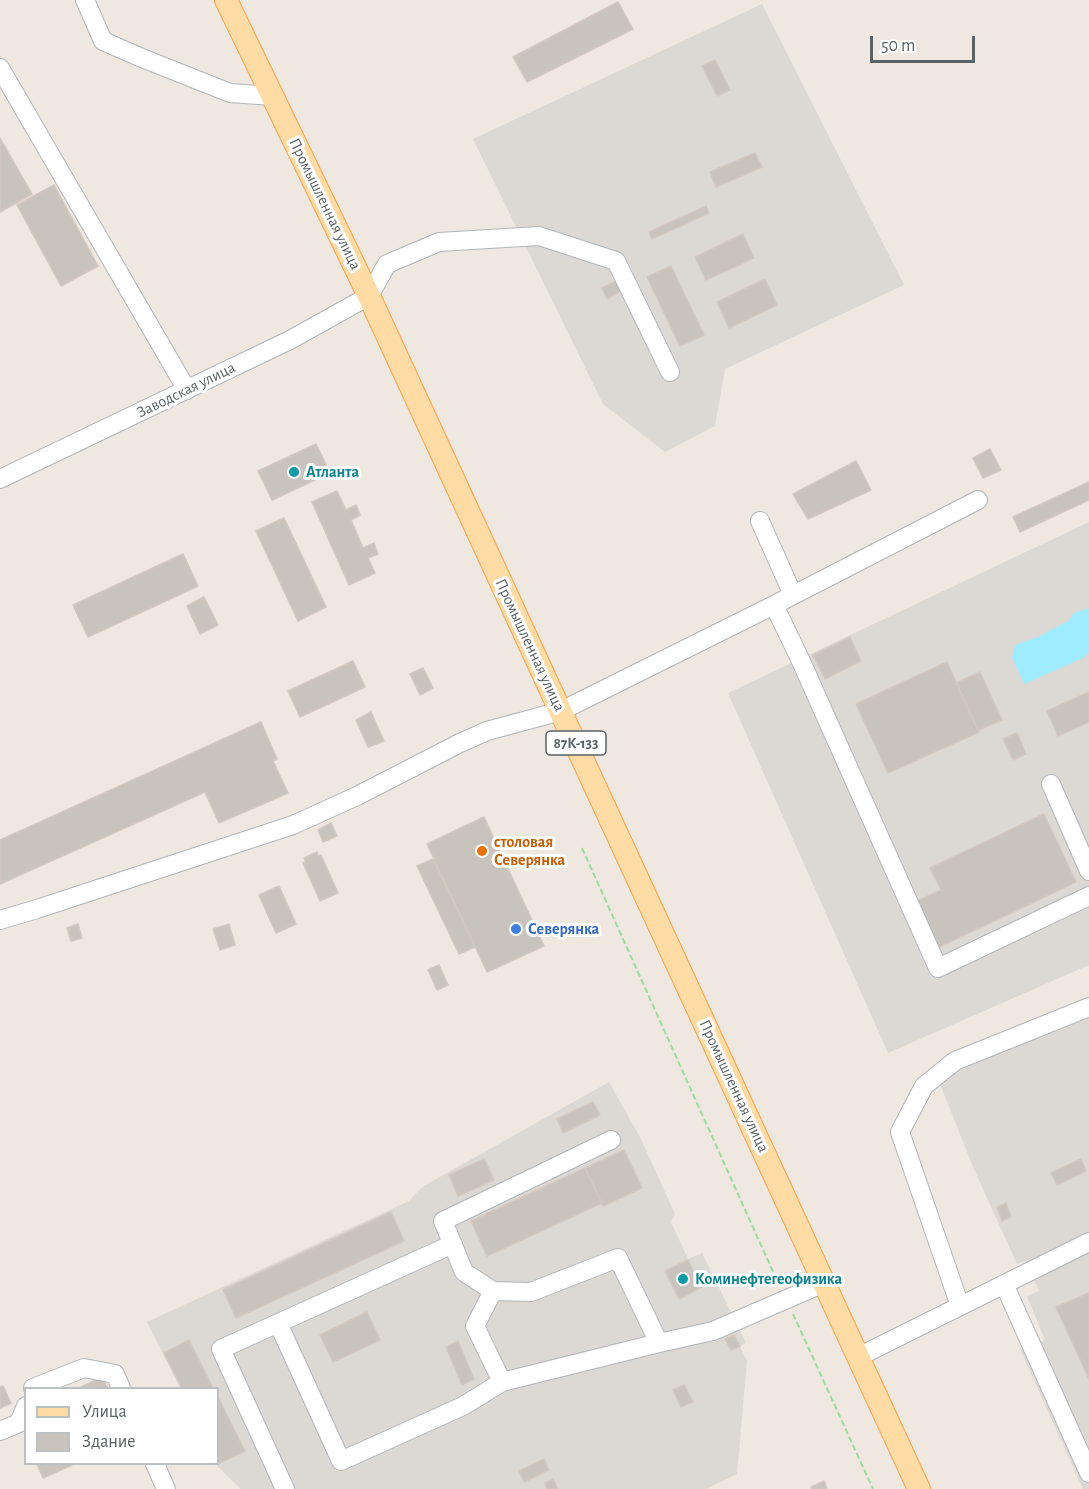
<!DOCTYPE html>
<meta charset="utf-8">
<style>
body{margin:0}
#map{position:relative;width:1089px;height:1489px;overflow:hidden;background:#eee8e1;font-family:"Alegreya Sans",sans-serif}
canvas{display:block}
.legend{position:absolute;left:24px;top:1387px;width:195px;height:78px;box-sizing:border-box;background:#fff;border:2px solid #bdc0c1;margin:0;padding:8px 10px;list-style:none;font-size:18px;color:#5a6164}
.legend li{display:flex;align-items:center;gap:12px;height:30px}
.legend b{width:30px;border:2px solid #bdc0c1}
.scale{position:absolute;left:870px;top:36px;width:105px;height:27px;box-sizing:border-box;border:3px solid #5a6164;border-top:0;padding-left:8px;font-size:18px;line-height:21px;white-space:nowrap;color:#5a6164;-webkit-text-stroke:4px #fff;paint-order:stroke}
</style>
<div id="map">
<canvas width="1089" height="1489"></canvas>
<ul class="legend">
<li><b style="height:8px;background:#ffdba5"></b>Улица</li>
<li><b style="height:16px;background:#c9c3be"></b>Здание</li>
</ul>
<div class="scale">50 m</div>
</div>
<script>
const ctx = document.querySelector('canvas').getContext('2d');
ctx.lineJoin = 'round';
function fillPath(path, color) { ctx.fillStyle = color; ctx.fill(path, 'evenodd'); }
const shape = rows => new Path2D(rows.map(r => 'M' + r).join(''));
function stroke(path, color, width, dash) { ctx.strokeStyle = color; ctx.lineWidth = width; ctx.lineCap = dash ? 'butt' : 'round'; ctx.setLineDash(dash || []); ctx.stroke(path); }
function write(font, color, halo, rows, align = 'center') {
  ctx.font = font + ' "Alegreya Sans",sans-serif'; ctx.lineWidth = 6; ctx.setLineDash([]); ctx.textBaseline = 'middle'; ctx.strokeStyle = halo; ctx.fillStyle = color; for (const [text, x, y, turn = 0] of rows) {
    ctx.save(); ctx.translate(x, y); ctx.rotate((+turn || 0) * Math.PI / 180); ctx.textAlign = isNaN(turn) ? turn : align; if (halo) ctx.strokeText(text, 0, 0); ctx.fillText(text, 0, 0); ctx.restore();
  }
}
const industrial = shape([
 [762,4,904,285,725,369,715,426,665,452,603,404,473,139],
 [1089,522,1089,965,888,1053,728,693],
 [1089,1016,1089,1489,1083,1489,1020,1349,1045,1340,1027,1296,1039,1291,1026,1261,1017,1264,973,1167,938,1079],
 [609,1082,640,1137,675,1214,671,1222,688,1259,702,1253,746,1343,740,1346,747,1361,737,1474,706,1489,241,1489,218,1467,216,1464,218,1464,218,1388,180,1388,147,1322,409,1201,422,1187]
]);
const water = shape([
 [1089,608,1089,652,1083,658,1024,684,1012,657,1015,645,1038,637,1068,621,1074,613]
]);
const building = shape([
 [618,2,633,29,527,82,513,57,618,2],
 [715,60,730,90,717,96,702,66,715,60],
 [0,138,32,194,0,212,0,138],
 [755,153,762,167,716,187,710,172,755,153],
 [54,185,98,266,61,286,17,205,54,185],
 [706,206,709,213,652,239,649,232,706,206],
 [743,234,754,258,706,280,695,257,743,234],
 [671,266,704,335,680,346,647,277,671,266],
 [765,279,777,305,729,328,717,302,765,279],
 [616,281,621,291,607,299,602,288,616,281],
 [316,444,330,473,272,500,258,471,316,444],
 [990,449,1001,470,983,478,973,458,990,449],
 [856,461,871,490,808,519,793,494,856,461],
 [1089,482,1089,500,1020,532,1013,517,1089,482],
 [337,491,346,510,356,505,360,515,351,520,363,548,374,543,378,554,368,558,375,573,349,585,312,502,337,491],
 [284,518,326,607,298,621,256,531,284,518],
 [183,554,198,586,88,637,73,605,183,554],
 [204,597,218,625,200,634,187,606,204,597],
 [850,637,861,661,825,679,813,655,850,637],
 [353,661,365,687,300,717,288,691,353,661],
 [947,662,979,732,888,773,856,704,947,662],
 [423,668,433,688,420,695,410,674,423,668],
 [980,672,1002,720,978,730,956,683,980,672],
 [1089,692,1089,722,1058,736,1047,711,1089,692],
 [371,712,384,741,368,747,356,720,371,712],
 [261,722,277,759,273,761,288,793,219,823,205,792,0,884,0,840,261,722],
 [1017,733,1026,754,1013,760,1003,739,1017,733],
 [1044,814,1076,882,937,948,915,902,941,890,930,868,1044,814],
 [484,817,544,946,487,972,427,844,484,817],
 [331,823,337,836,323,842,318,830,331,823],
 [317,852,318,856,321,855,338,893,320,901,303,863,306,862,304,858,317,852],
 [433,859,475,947,459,954,417,866,433,859],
 [279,886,296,924,276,933,259,895,279,886],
 [78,924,82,938,71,941,67,928,78,924],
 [229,924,235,945,220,950,213,929,229,924],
 [439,965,448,985,437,990,428,970,439,965],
 [593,1102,600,1115,563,1133,557,1119,593,1102],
 [624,1150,642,1188,603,1206,585,1168,624,1150],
 [484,1159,494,1180,458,1196,449,1175,484,1159],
 [1081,1159,1086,1171,1057,1185,1051,1173,1081,1159],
 [585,1168,602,1203,487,1256,471,1221,585,1168],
 [1006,1203,1011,1217,1002,1221,997,1207,1006,1203],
 [391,1212,404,1241,236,1318,223,1290,391,1212],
 [688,1260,702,1287,679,1299,665,1271,688,1260],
 [1089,1293,1089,1379,1056,1307,1089,1293],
 [367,1312,380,1340,333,1362,320,1335,367,1312],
 [734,1335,740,1346,731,1350,725,1339,734,1335],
 [189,1340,213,1388,182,1388,164,1353,189,1340],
 [458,1341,474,1379,462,1385,446,1347,458,1341],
 [102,1377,108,1388,79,1388,102,1377],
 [684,1385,693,1402,681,1407,673,1390,684,1385],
 [3,1386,11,1403,0,1408,0,1387,3,1386],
 [218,1397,245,1451,220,1463,218,1459,218,1397],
 [544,1459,549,1470,524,1482,519,1471,544,1459],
 [37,1464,71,1464,72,1465,43,1478,37,1464],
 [553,1479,558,1489,547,1489,545,1483,553,1479],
 [824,1481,827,1489,812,1489,811,1487,824,1481]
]);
const path = shape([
 [582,848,779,1285],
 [793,1314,873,1489]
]);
const minor = shape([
 [85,0,103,41,142,58,230,93,273,96],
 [0,68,187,390],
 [0,479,290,340,369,296,387,264,439,242,539,236,616,261,670,372],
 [760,521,793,595],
 [774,605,800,659,938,968,1089,896],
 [1051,784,1089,871],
 [0,920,37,909,293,825,357,796,460,743,487,731,561,711,774,605,978,500],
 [611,1140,443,1221,464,1272,493,1291,531,1292,618,1258,659,1343],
 [1004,1284,1089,1473],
 [493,1291,475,1326,502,1382],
 [960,1306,900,1132,924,1086,955,1061,1089,1007],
 [278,1323,341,1461,463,1406,502,1382,659,1343,713,1331,824,1283],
 [858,1357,1089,1242],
 [33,1388,84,1368,115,1374,121,1388],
 [0,1431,19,1423,26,1406],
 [155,1464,166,1489],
 [285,1489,221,1349,453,1244]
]);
const major = shape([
 [226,0,369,296,919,1489]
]);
const markers = [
 [294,472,6,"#0f9aa8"],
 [482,851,6,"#e8710a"],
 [516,929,6,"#3f7fe0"],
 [683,1279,6,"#0f9aa8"]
];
const shields = [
 [576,743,60]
];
const shieldNames = [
 ["87К-133",576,743]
];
const streetNames = [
 ["Промышленная улица",325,204,64],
 ["Заводская улица",186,390,-26],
 ["Промышленная улица",530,645,65],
 ["Промышленная улица",734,1086,65]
];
const cultureNames = [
 ["Атланта",306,472],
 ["Коминефтегеофизика",695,1279]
];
const foodNames = [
 ["столовая",494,842],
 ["Северянка",494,860]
];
const shopNames = [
 ["Северянка",528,929]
];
fillPath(industrial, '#dcd8d4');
fillPath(water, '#a0ecff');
fillPath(building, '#c9c3be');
stroke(building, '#d3c8bf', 1.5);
stroke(minor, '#afb5b8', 20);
stroke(major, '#fda14b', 24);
stroke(path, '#9ddb9f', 2, [6, 3]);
stroke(minor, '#fff', 18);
stroke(major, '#ffdba5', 22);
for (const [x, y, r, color] of markers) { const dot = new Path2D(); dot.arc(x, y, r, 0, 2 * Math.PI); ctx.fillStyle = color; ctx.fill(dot); stroke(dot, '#fff', 2); }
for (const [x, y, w] of shields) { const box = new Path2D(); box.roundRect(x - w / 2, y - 12, w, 24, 4.5); ctx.fillStyle = '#fff'; ctx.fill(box); stroke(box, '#5a6164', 1.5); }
write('bold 15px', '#5a6164', null, shieldNames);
write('16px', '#5a6164', '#fff', streetNames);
write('bold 16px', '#0d838f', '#fff', cultureNames, 'left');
write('bold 16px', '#c56008', '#fff', foodNames, 'left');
write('bold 16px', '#366cbe', '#fff', shopNames, 'left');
</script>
